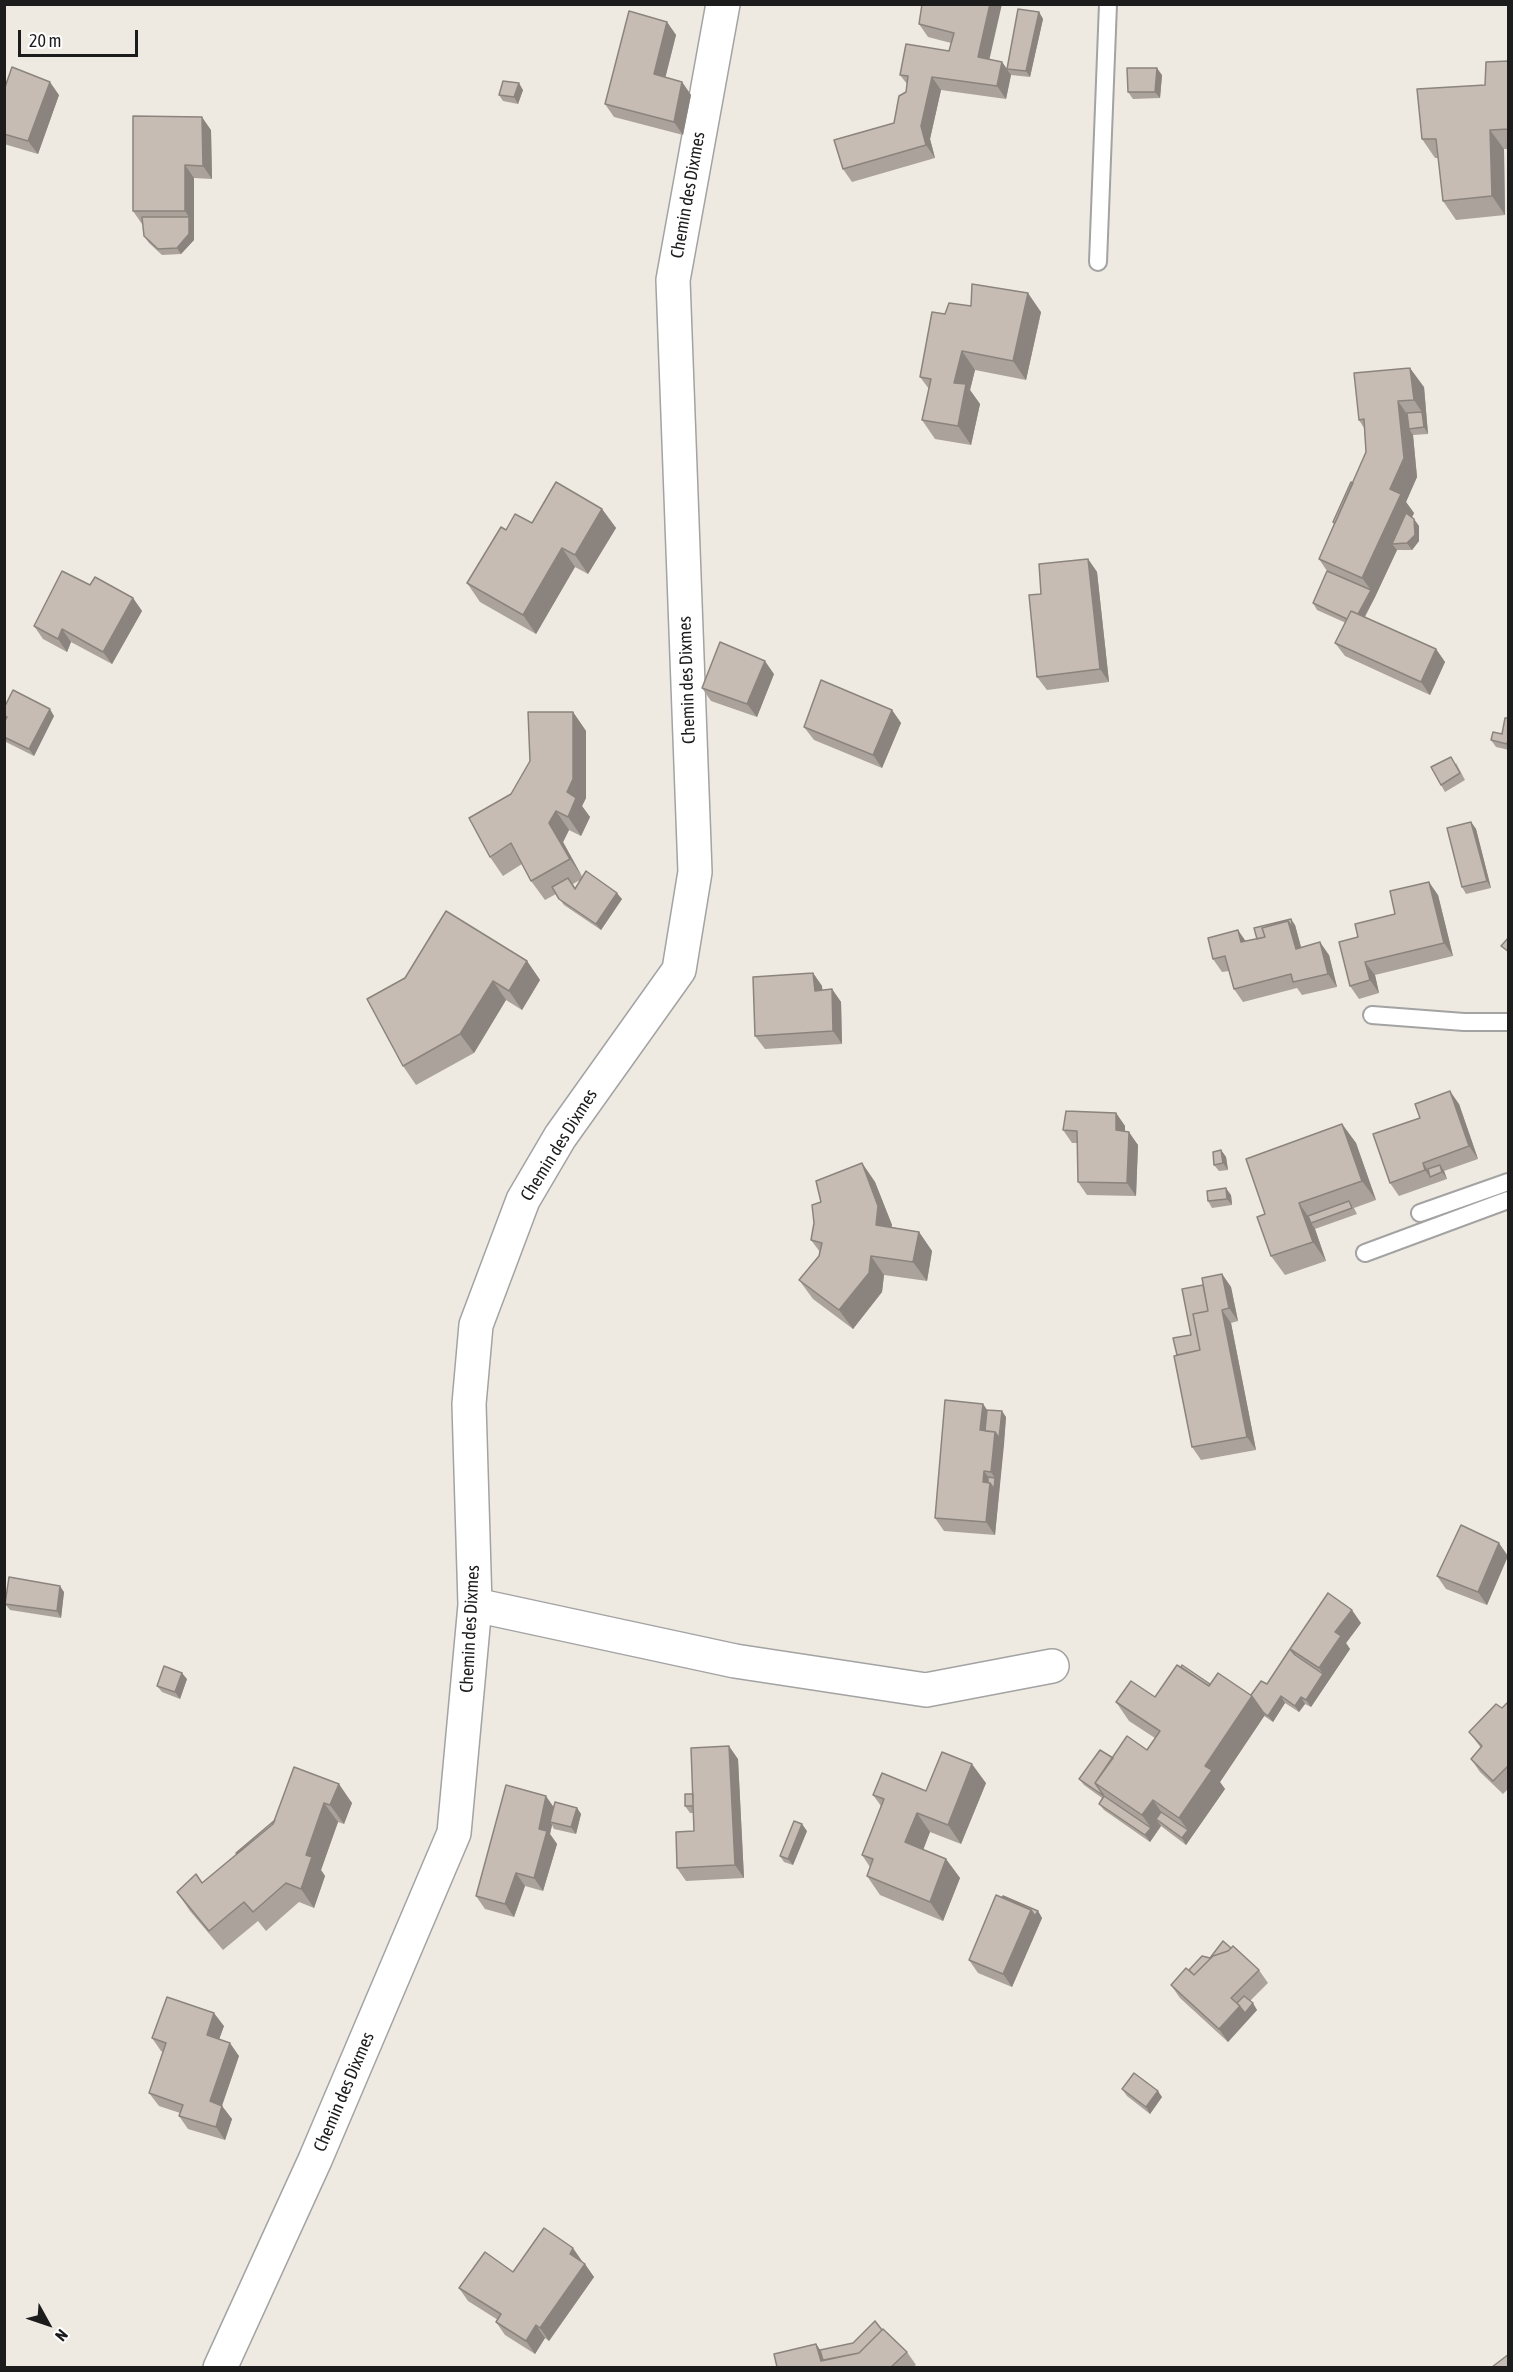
<!DOCTYPE html>
<style>
body{margin:0}
#map{position:relative;width:1513px;height:2372px;overflow:hidden;background:#eeeae1;font-family:"Asap Condensed",sans-serif}
canvas{display:block}
.frame{position:absolute;inset:0;border:6px solid #1c1c1c;pointer-events:none}
.north{position:absolute;left:18px;top:2294px;width:60px;height:60px;-webkit-text-stroke:4px #fff;paint-order:stroke;rotate:130deg;font-size:16px;font-weight:700;line-height:24px;text-align:center;color:#1c1c1c}
.north::after{content:'';display:block;margin:auto;width:21px;height:27px;background:#1c1c1c;clip-path:polygon(50% 0,100% 100%,50% 72%,0 100%)}
.scale{position:absolute;left:18px;top:30px;width:120px;height:27px;box-sizing:border-box;border:3px solid #1c1c1c;border-top:0;padding-left:8px;font-size:18px;line-height:21px;white-space:nowrap;color:#1c1c1c;-webkit-text-stroke:4px #fff;paint-order:stroke}
</style>
<div id="map">
<canvas width="1513" height="2372"></canvas>
<div class="frame"></div>
<div class="north">N</div>
<div class="scale">20 m</div>
</div>
<script>
const ctx = document.querySelector('canvas').getContext('2d');
ctx.lineJoin = 'round';
const shape = rows => new Path2D(rows.map(r => 'M' + r).join(''));
function stroke(path, color, width, dash) { ctx.strokeStyle = color; ctx.lineWidth = width; ctx.lineCap = dash ? 'butt' : 'round'; ctx.setLineDash(dash || []); ctx.stroke(path); }
function fillPath(path, color) { ctx.fillStyle = color; ctx.fill(path, 'evenodd'); }
function write(font, color, halo, rows, align = 'center') {
  ctx.font = font + ' "Asap Condensed",sans-serif'; ctx.lineWidth = 4.5; ctx.setLineDash([]); ctx.textBaseline = 'middle'; ctx.strokeStyle = halo; ctx.fillStyle = color; for (const [text, x, y, turn = 0] of rows) {
    ctx.save(); ctx.translate(x, y); ctx.rotate((+turn || 0) * Math.PI / 180); ctx.textAlign = isNaN(turn) ? turn : align; if (halo) ctx.strokeText(text, 0, 0); ctx.fillText(text, 0, 0); ctx.restore();
  }
}
const service = shape([
 [1098,262,1108,4],
 [1372,1015,1464,1022,1508,1022],
 [1420,1213,1508,1182],
 [1365,1253,1508,1200]
]);
const minor = shape([
 [475,1605,735,1661,926,1690,1052,1666],
 [220,2368,315,2160,454,1833,475,1605,469,1404,476,1325,523,1200,560,1137,679,970,695,872,673,280,723,4]
]);
const wall = shape([
 [922,4,990,60,1002,62,1007,69,1039,12,1043,19,1030,77,1011,75,1006,99,941,90,930,139,935,158,852,182,843,169,894,123,906,92,907,84,900,75,949,51,951,43,928,37,919,24],
 [667,22,676,35,665,78,682,82,691,95,683,135,614,117,605,104],
 [1509,61,1509,149,1504,149,1505,215,1456,220,1443,201,1438,158,1435,158,1422,139,1485,85],
 [1162,75,1160,98,1133,99,1128,92],
 [4,90,59,95,38,154,4,144],
 [523,90,518,104,503,101,499,95],
 [211,130,212,179,194,178,194,240,181,254,162,255,149,243,144,236,143,224,142,224,133,211],
 [971,306,1041,312,1026,380,975,370,970,390,980,404,971,445,935,439,922,420,929,389,920,377,945,314],
 [1424,387,1428,434,1413,435,1417,477,1406,502,1414,513,1412,517,1419,526,1419,541,1412,550,1397,550,1375,597,1365,617,1436,649,1445,662,1430,695,1345,656,1335,643,1346,623,1317,610,1313,603,1327,571,1319,559,1334,524,1333,522,1353,483,1366,452,1364,428,1359,420],
 [602,509,616,528,588,574,575,567,536,634,480,602,467,583,506,530,532,523],
 [1088,559,1097,572,1109,682,1047,690,1037,677,1041,594],
 [90,585,133,598,142,611,112,664,71,642,67,652,43,639,34,626],
 [774,674,757,717,711,701,702,688],
 [4,708,54,716,34,756,4,741,4,722,6,720,4,718],
 [892,710,901,723,882,768,814,740,804,727],
 [573,712,586,731,586,798,582,806,590,817,581,836,569,830,563,842,582,877,622,899,601,930,564,905,556,894,545,900,531,881,522,864,503,876,490,857,511,794],
 [580,880,575,888,573,884],
 [1509,718,1509,750,1496,747,1491,740,1502,734],
 [1456,763,1465,780,1445,792,1441,785],
 [1471,822,1476,829,1491,888,1466,894,1462,887],
 [1438,895,1453,956,1375,975,1379,993,1359,999,1350,986,1358,937,1395,914],
 [1295,925,1301,947,1329,955,1337,987,1302,995,1297,988,1243,1002,1234,989,1229,971,1222,972,1213,959,1246,941,1257,939],
 [527,961,540,980,522,1010,506,1000,474,1053,416,1085,403,1066,367,999],
 [813,973,822,986,822,990,832,989,841,1002,842,1044,765,1049,755,1036],
 [1459,1104,1478,1159,1444,1171,1447,1179,1399,1196,1390,1183],
 [1116,1113,1125,1126,1125,1131,1138,1145,1136,1196,1087,1195,1078,1182,1078,1143,1072,1143,1063,1130],
 [1342,1124,1356,1143,1376,1200,1354,1208,1357,1214,1315,1229,1326,1261,1285,1275,1271,1256,1265,1214],
 [1221,1150,1226,1157,1228,1170,1219,1171,1214,1165],
 [862,1163,875,1182,892,1225,891,1227,919,1232,932,1251,927,1281,884,1275,882,1292,853,1329,813,1299,799,1280,819,1256,820,1252,811,1240,821,1202],
 [1231,1195,1232,1205,1212,1208,1208,1201],
 [1222,1274,1231,1287,1238,1321,1231,1323,1256,1450,1201,1460,1192,1447,1177,1355,1191,1335,1203,1285],
 [983,1404,987,1410,1006,1417,995,1535,944,1531,935,1518],
 [1508,1556,1487,1605,1446,1589,1437,1576],
 [64,1592,61,1618,10,1610,5,1604],
 [1361,1623,1346,1643,1350,1649,1311,1707,1305,1704,1299,1712,1285,1703,1273,1722,1264,1716,1220,1782,1225,1789,1186,1845,1161,1826,1150,1842,1104,1810,1099,1804,1102,1798,1084,1785,1079,1779,1113,1758,1147,1750,1155,1738,1129,1721,1116,1702,1155,1697,1210,1684,1251,1695,1267,1684,1290,1649],
 [187,1679,180,1699,162,1692,157,1686],
 [1509,1701,1509,1788,1503,1794,1480,1772,1471,1759,1481,1748,1469,1732,1502,1708],
 [738,1759,744,1878,686,1881,677,1868,694,1831,694,1813,690,1813,685,1806,693,1794],
 [294,1767,352,1803,344,1824,338,1822,321,1870,325,1876,314,1908,299,1902,266,1931,258,1921,223,1950,190,1911,177,1892,202,1883,237,1854,275,1820],
 [986,1783,961,1844,930,1832,923,1849,946,1859,960,1878,943,1921,880,1895,867,1876,870,1867,862,1855,881,1806,873,1795,926,1791],
 [554,1806,577,1808,581,1814,576,1834,554,1829,552,1825,550,1834,557,1844,543,1891,525,1886,514,1917,485,1909,476,1896],
 [807,1831,793,1865,784,1862,780,1856],
 [1038,1911,1042,1918,1012,1987,978,1973,969,1960],
 [1189,1970,1259,1970,1268,1983,1250,2001,1257,2010,1228,2042,1180,1998,1171,1985],
 [224,2026,219,2039,239,2056,222,2106,232,2119,225,2140,188,2129,179,2116,180,2113,159,2106,149,2093,163,2052,161,2051,152,2038],
 [1122,2089,1162,2097,1150,2114,1127,2096],
 [582,2261,594,2277,549,2341,545,2338,535,2354,505,2335,496,2322,498,2320,468,2301,459,2288,513,2272],
 [882,2330,907,2352,916,2365,913,2367,777,2367,816,2344,820,2350,853,2343]
]);
const shadedWall = shape([
 [990,4,1002,4,987,70,978,57],
 [1039,12,1043,19,1030,77,1026,71],
 [667,22,676,35,663,87,654,74],
 [1002,62,1011,75,1006,99,997,86],
 [1157,68,1162,75,1160,98,1155,92],
 [932,77,941,90,930,139,935,158,926,145,921,126],
 [50,82,59,95,38,154,28,141],
 [682,82,691,95,683,135,674,122],
 [519,83,523,90,518,104,514,97],
 [202,117,211,130,212,179,203,166],
 [1490,130,1504,149,1505,215,1492,196],
 [185,165,194,178,194,240,181,254,177,248,189,217,185,211],
 [1028,293,1041,312,1026,380,1013,361],
 [962,351,975,370,970,390,980,404,971,445,958,426,954,383],
 [1410,368,1424,387,1428,434,1424,427,1422,412,1414,400],
 [1398,401,1411,420,1409,429,1413,435,1417,477,1406,502,1414,513,1400,543,1392,544,1397,550,1375,597,1358,629,1354,622,1371,590,1362,578,1390,489],
 [602,509,616,528,588,574,575,555],
 [1414,519,1419,526,1419,541,1412,550,1407,543],
 [562,548,575,567,536,634,523,615],
 [1088,559,1097,572,1109,682,1100,669],
 [133,598,142,611,112,664,103,652],
 [62,629,71,642,67,652,58,639],
 [1436,649,1445,662,1430,695,1421,682],
 [765,661,774,674,757,717,747,704],
 [50,709,54,716,34,756,29,749],
 [892,710,901,723,882,768,873,755],
 [573,712,586,731,586,798,582,806,590,817,581,836,568,817,567,792],
 [556,811,569,830,563,842,583,878,570,859,549,823],
 [1471,822,1476,829,1491,888,1487,881],
 [1429,882,1438,895,1453,956,1444,943],
 [617,893,622,899,601,930,596,924],
 [1291,919,1295,925,1305,962,1296,949,1288,921],
 [1238,930,1247,943,1241,942],
 [1320,942,1329,955,1337,987,1328,974],
 [527,961,540,980,522,1010,509,991],
 [1365,962,1375,975,1379,993,1370,980],
 [813,973,822,986,824,1004,815,991],
 [493,981,506,1000,474,1053,460,1034],
 [832,989,841,1002,842,1044,833,1031],
 [1450,1091,1459,1104,1478,1159,1469,1146],
 [1116,1113,1125,1126,1125,1143,1116,1130],
 [1342,1124,1356,1143,1376,1200,1362,1181],
 [1129,1132,1138,1145,1136,1196,1127,1183],
 [1221,1150,1226,1157,1228,1170,1223,1163],
 [862,1163,875,1182,892,1225,889,1244,876,1225],
 [1423,1163,1432,1176,1430,1177,1425,1170],
 [1440,1165,1444,1171,1447,1179,1442,1172],
 [1226,1188,1231,1195,1232,1205,1227,1199],
 [1299,1203,1312,1222,1311,1223,1315,1229,1326,1261,1313,1242],
 [919,1232,932,1251,927,1281,913,1262],
 [871,1256,884,1275,882,1292,853,1329,839,1310],
 [1222,1274,1231,1287,1238,1321,1229,1308],
 [1222,1310,1231,1323,1256,1450,1247,1437],
 [983,1404,992,1417,990,1437,980,1430],
 [1002,1411,1006,1417,1004,1445,999,1438],
 [995,1432,1004,1445,995,1535,986,1522,983,1482,984,1471,993,1484,995,1478,991,1472],
 [1499,1543,1508,1556,1487,1605,1478,1592],
 [60,1586,64,1592,61,1618,57,1611],
 [1352,1610,1361,1623,1346,1643,1350,1649,1311,1707,1306,1700,1323,1674,1319,1668,1335,1632],
 [182,1673,187,1679,180,1699,175,1692],
 [1252,1696,1265,1715,1220,1782,1225,1789,1186,1845,1182,1838,1188,1830,1179,1818,1205,1766],
 [1281,1696,1285,1703,1273,1722,1268,1716],
 [1301,1697,1305,1704,1299,1712,1295,1706],
 [729,1746,738,1759,744,1878,735,1865],
 [972,1764,986,1783,961,1844,948,1825],
 [339,1784,352,1803,344,1824,330,1805],
 [546,1796,555,1809,550,1822,552,1825,550,1834,557,1844,543,1891,534,1878,539,1829],
 [1153,1800,1166,1819,1156,1819,1161,1826,1150,1842,1145,1835,1151,1828,1142,1815],
 [324,1803,338,1822,321,1870,325,1876,314,1908,301,1889,306,1855],
 [577,1808,581,1814,576,1834,571,1827],
 [917,1813,930,1832,919,1861,905,1842],
 [802,1824,807,1831,793,1865,788,1859],
 [946,1859,960,1878,943,1921,930,1902],
 [516,1873,525,1886,514,1917,505,1904],
 [1031,1910,1038,1911,1042,1918,1012,1987,1003,1974],
 [1253,2003,1257,2010,1228,2042,1219,2029,1240,2006],
 [214,2013,224,2026,216,2048,207,2035],
 [230,2043,239,2056,219,2114,210,2101],
 [1158,2091,1162,2097,1150,2114,1146,2107],
 [222,2106,232,2119,225,2140,216,2127],
 [573,2248,582,2261,579,2267,570,2254],
 [585,2264,594,2277,549,2341,540,2328],
 [536,2325,545,2338,535,2354,526,2341],
 [816,2344,825,2357,828,2367,821,2361]
]);
const building = shape([
 [922,4,990,4,978,57,1002,62,997,86,932,77,921,126,926,145,843,169,834,140,894,123,899,96,906,92,908,76,900,75,906,44,949,51,954,33,919,24,922,4],
 [1018,9,1039,12,1026,71,1007,69,1018,9],
 [629,11,667,22,654,74,682,82,674,122,605,104,629,11],
 [1509,61,1509,129,1490,130,1492,196,1443,201,1436,139,1422,139,1417,89,1485,85,1486,62,1509,61],
 [12,67,50,82,28,141,4,134,4,90,12,67],
 [1127,68,1157,68,1155,92,1128,92,1127,68],
 [503,81,519,83,514,97,499,95,503,81],
 [133,116,202,117,203,166,185,165,185,211,133,211,133,116],
 [142,217,189,217,189,234,177,248,158,249,144,236,142,217],
 [972,284,1028,293,1013,361,962,351,954,383,966,384,958,426,922,420,931,379,920,377,932,312,945,314,949,303,971,306,972,284],
 [1410,368,1414,400,1398,401,1404,458,1390,489,1401,494,1362,578,1319,559,1366,452,1364,419,1359,420,1354,373,1410,368],
 [1422,412,1424,427,1409,429,1407,413,1422,412],
 [556,482,602,509,575,555,562,548,523,615,467,583,501,527,506,530,515,514,532,523,556,482],
 [1351,482,1353,483,1335,523,1333,522,1351,482],
 [1406,513,1414,519,1415,535,1407,543,1392,544,1406,513],
 [1088,559,1100,669,1037,677,1029,595,1041,594,1039,564,1088,559],
 [62,571,90,585,95,577,133,598,103,652,62,629,58,639,34,626,62,571],
 [1327,571,1371,590,1358,614,1351,611,1347,619,1313,603,1327,571],
 [1351,611,1436,649,1421,682,1335,643,1351,611],
 [720,642,765,661,747,704,702,688,720,642],
 [821,680,892,710,873,755,804,727,821,680],
 [13,690,50,709,29,749,4,737,4,722,7,717,4,715,4,708,13,690],
 [528,712,573,712,573,779,567,792,576,798,568,817,556,811,549,823,570,859,531,881,511,843,490,857,469,818,511,794,530,761,528,712],
 [1505,718,1509,718,1509,736,1507,744,1491,740,1493,732,1502,734,1505,718],
 [1451,757,1460,773,1441,785,1431,767,1451,757],
 [1471,822,1487,881,1462,887,1447,828,1471,822],
 [586,871,617,893,596,924,559,899,552,887,568,878,575,889,586,871],
 [1429,882,1444,943,1365,962,1370,980,1350,986,1339,942,1358,937,1355,924,1395,914,1390,891,1429,882],
 [446,911,527,961,509,991,493,981,460,1034,403,1066,367,999,405,978,446,911],
 [1291,919,1293,928,1288,921,1262,928,1265,937,1257,939,1254,928,1291,919],
 [1288,921,1296,949,1320,942,1328,974,1293,982,1291,974,1234,989,1225,956,1213,959,1208,938,1238,930,1241,942,1265,937,1262,928,1288,921],
 [1509,937,1509,952,1501,946,1509,937],
 [813,973,815,991,832,989,833,1031,755,1036,753,977,813,973],
 [1450,1091,1469,1146,1423,1163,1425,1170,1390,1183,1373,1134,1420,1118,1415,1104,1450,1091],
 [1066,1111,1116,1113,1116,1130,1129,1132,1127,1183,1078,1182,1077,1131,1063,1130,1066,1111],
 [1342,1124,1362,1181,1299,1203,1313,1242,1271,1256,1257,1217,1265,1214,1246,1159,1342,1124],
 [1221,1150,1223,1163,1214,1165,1213,1152,1221,1150],
 [862,1163,878,1206,876,1225,919,1232,913,1262,871,1256,869,1273,839,1310,799,1280,819,1256,822,1243,811,1240,814,1223,812,1205,821,1202,816,1181,862,1163],
 [1440,1165,1442,1172,1430,1177,1428,1169,1440,1165],
 [1226,1188,1227,1199,1208,1201,1207,1191,1226,1188],
 [1349,1201,1352,1208,1311,1223,1308,1216,1349,1201],
 [1222,1274,1229,1308,1222,1310,1247,1437,1192,1447,1174,1356,1200,1350,1193,1314,1208,1311,1202,1278,1222,1274],
 [1203,1285,1208,1311,1193,1314,1200,1350,1177,1355,1173,1338,1191,1335,1182,1289,1203,1285],
 [945,1400,983,1404,980,1430,995,1432,991,1472,984,1471,983,1482,990,1483,986,1522,935,1518,945,1400],
 [987,1410,1002,1411,999,1438,995,1432,985,1431,987,1410],
 [988,1477,995,1478,994,1489,990,1483,988,1483,988,1477],
 [1461,1525,1499,1543,1478,1592,1437,1576,1461,1525],
 [9,1577,60,1586,57,1611,5,1604,9,1577],
 [1328,1593,1352,1610,1335,1632,1341,1636,1319,1668,1290,1649,1328,1593],
 [1290,1649,1295,1655,1323,1674,1306,1700,1301,1697,1295,1706,1281,1696,1268,1716,1263,1712,1251,1695,1261,1681,1267,1684,1290,1649],
 [1177,1665,1209,1686,1218,1673,1252,1696,1205,1766,1212,1770,1179,1818,1153,1800,1142,1815,1095,1783,1127,1736,1147,1750,1160,1731,1116,1702,1131,1681,1155,1697,1177,1665],
 [1182,1665,1210,1684,1209,1686,1181,1667,1182,1665],
 [164,1666,182,1673,175,1692,157,1686,164,1666],
 [1509,1701,1509,1765,1493,1781,1471,1759,1482,1746,1469,1732,1496,1704,1502,1708,1509,1701],
 [729,1746,735,1865,677,1868,676,1832,694,1831,691,1748,729,1746],
 [1100,1750,1113,1758,1095,1783,1104,1796,1079,1779,1100,1750],
 [942,1752,972,1764,948,1825,917,1813,905,1842,946,1859,930,1902,867,1876,873,1859,862,1855,884,1799,873,1795,882,1773,926,1791,942,1752],
 [294,1767,339,1784,330,1805,324,1803,306,1855,312,1857,301,1889,286,1883,253,1912,244,1902,209,1931,177,1892,196,1874,202,1883,273,1824,294,1767],
 [506,1785,546,1796,539,1829,547,1831,534,1878,516,1873,505,1904,476,1896,506,1785],
 [685,1794,693,1794,693,1806,685,1806,685,1794],
 [1104,1796,1151,1828,1145,1835,1099,1804,1104,1796],
 [555,1802,577,1808,571,1827,550,1822,555,1802],
 [1161,1812,1188,1830,1182,1838,1156,1819,1161,1812],
 [275,1820,273,1824,237,1854,236,1853,275,1820],
 [794,1821,802,1824,788,1859,780,1856,794,1821],
 [996,1895,1031,1910,1003,1974,969,1960,996,1895],
 [1003,1896,1038,1911,1035,1916,1031,1910,1002,1897,1003,1896],
 [1223,1941,1231,1948,1228,1951,1213,1956,1194,1975,1189,1970,1202,1956,1210,1958,1223,1941],
 [1233,1946,1259,1970,1231,1998,1240,2006,1219,2029,1171,1985,1186,1968,1194,1975,1213,1956,1228,1951,1233,1946],
 [1244,1996,1253,2003,1245,2013,1237,2003,1244,1996],
 [167,1997,214,2013,207,2035,230,2043,210,2101,222,2106,216,2127,179,2116,183,2105,149,2093,166,2043,152,2038,167,1997],
 [1134,2073,1158,2091,1146,2107,1122,2089,1134,2073],
 [544,2228,573,2248,570,2254,585,2264,540,2328,536,2325,526,2341,496,2322,501,2314,459,2288,485,2252,513,2272,544,2228],
 [875,2321,882,2330,859,2353,823,2360,820,2350,853,2343,875,2321],
 [883,2329,907,2352,891,2367,777,2367,774,2354,816,2344,821,2361,859,2353,883,2329],
 [1509,2354,1509,2367,1492,2367,1509,2354]
]);
const streetNames = [
 ["Chemin des Dixmes",688,195,-80],
 ["Chemin des Dixmes",687,680,-92],
 ["Chemin des Dixmes",559,1145,-58],
 ["Chemin des Dixmes",470,1629,-87],
 ["Chemin des Dixmes",344,2092,-67]
];
stroke(service, '#a3a3a3', 20);
stroke(minor, '#a3a3a3', 36);
stroke(service, '#fff', 16);
stroke(minor, '#fff', 33);
fillPath(wall, '#aaa29b');
fillPath(shadedWall, '#8b847e');
fillPath(building, '#c6bcb4');
stroke(building, '#8b847e', 1.5);
write('18px', '#1c1c1c', '#fff', streetNames);
</script>
